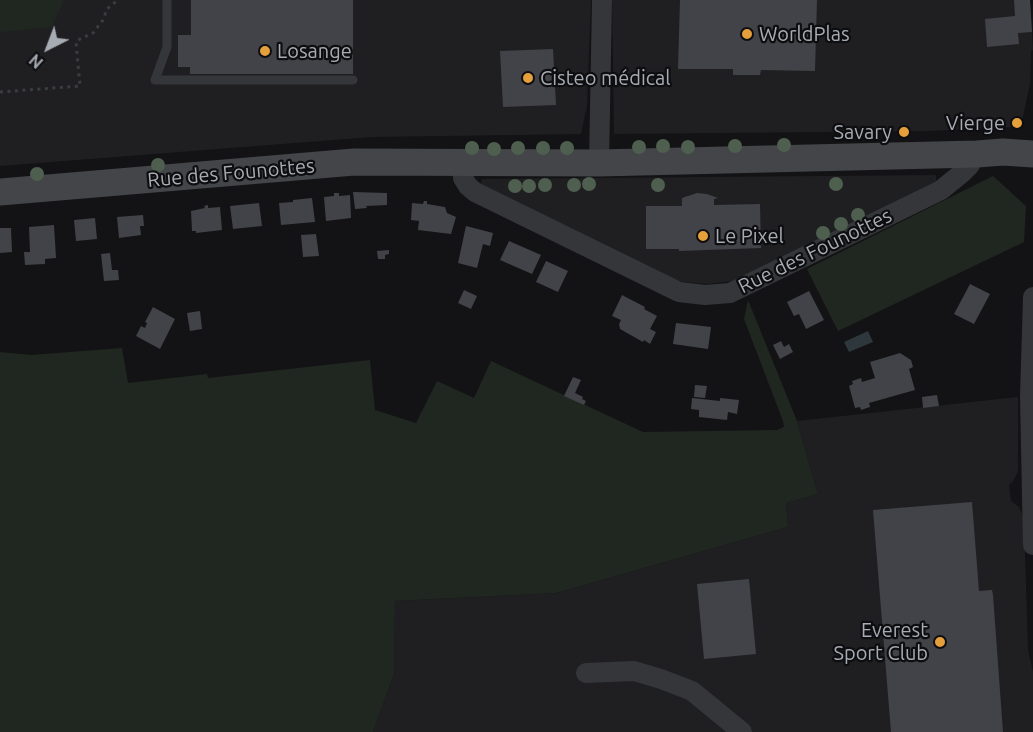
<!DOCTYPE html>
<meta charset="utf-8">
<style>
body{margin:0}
#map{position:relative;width:1033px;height:732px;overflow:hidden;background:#131315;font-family:Ubuntu,sans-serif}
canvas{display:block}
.north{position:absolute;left:18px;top:18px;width:60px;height:60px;-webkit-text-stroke:4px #0e0e10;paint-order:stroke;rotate:222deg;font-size:16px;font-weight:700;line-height:24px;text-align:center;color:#a6abb4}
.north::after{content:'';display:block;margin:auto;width:21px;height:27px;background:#a6abb4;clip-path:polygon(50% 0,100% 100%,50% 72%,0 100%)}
</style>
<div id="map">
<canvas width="1033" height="732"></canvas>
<div class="north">N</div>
</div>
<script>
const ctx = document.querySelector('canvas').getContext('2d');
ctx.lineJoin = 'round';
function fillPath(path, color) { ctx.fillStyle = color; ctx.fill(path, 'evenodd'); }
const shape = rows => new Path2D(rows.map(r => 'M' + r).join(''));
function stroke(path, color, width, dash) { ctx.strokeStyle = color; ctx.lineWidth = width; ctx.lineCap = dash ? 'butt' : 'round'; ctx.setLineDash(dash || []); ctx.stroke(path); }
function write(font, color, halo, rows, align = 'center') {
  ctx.font = font + ' Ubuntu,sans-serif'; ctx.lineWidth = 4.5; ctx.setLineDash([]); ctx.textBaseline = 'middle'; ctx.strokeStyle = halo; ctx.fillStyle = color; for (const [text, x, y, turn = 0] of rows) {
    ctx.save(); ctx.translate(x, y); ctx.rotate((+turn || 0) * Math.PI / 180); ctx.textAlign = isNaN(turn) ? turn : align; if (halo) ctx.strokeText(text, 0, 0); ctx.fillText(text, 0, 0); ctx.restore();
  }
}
const built = shape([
 [0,0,591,0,587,106,581,134,372,137,0,166],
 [612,0,1030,0,1033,50,1031,51,1030,84,1022,121,1017,127,929,131,614,134],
 [936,175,936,181,744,276,732,281,708,284,683,282,672,279,480,185,482,179],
 [1018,397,1018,471,1014,480,1009,485,1011,501,1019,507,1024,519,1028,650,1033,672,1033,732,373,732,394,674,395,601,556,593,788,527,786,503,818,494,797,421]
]);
const green = shape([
 [0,0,64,0,52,27,0,32],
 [993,176,1026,206,1024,242,838,331,807,269],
 [748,300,797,421,818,494,786,503,788,527,556,593,395,601,394,674,373,732,0,732,0,352,31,355,122,348,128,383,207,374,208,378,370,360,375,410,416,423,437,381,474,398,491,361,643,432,777,430,784,427,783,421,744,319]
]);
const water = shape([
 [868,331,873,342,849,352,844,342]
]);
const building = shape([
 [191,0,353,0,353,74,190,74,190,67,178,67,178,35,191,35],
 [680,0,817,0,815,71,761,70,760,75,733,75,733,69,678,69],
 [1014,0,1030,0,1032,32,1018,33,1019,44,987,47,985,19,1015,16],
 [553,49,556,105,503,107,500,51],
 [353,192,387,193,387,205,366,206,367,208,355,209],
 [334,193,339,193,339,196,350,195,351,218,326,221,324,197,334,196],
 [697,193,707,194,718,198,714,199,714,205,760,204,761,248,679,251,679,249,646,249,646,206,682,206,682,198],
 [312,198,315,222,281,225,279,203,293,202,293,200],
 [424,201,427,201,427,204,445,207,447,213,456,217,451,234,418,230,419,221,411,220,412,203,423,204],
 [259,203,262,226,233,229,230,206],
 [208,205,208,208,220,207,222,230,196,233,196,231,192,231,191,211,205,208,204,206],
 [143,215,144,226,140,226,141,235,119,238,117,217],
 [95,218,97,239,76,241,74,220],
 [54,225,56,258,45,259,45,264,25,265,24,252,30,252,29,227],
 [466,226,493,233,490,246,483,244,477,268,458,263],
 [0,228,11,228,12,252,0,253],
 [316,234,319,256,303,257,301,235],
 [509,241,541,255,532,274,500,260],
 [389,250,389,254,385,255,385,259,378,259,377,251],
 [110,253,112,270,118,270,119,280,104,281,101,254],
 [546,261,568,271,558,292,536,282],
 [970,284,990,294,974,324,954,314],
 [464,290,477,296,471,309,458,303],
 [809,291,824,320,806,329,799,314,794,316,787,302],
 [622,295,645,307,644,309,657,316,650,329,656,332,650,344,644,340,643,342,620,329,619,324,621,320,612,316],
 [153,307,175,319,160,349,136,336,141,326,145,328,147,323,145,322],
 [200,311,202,329,190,331,187,313],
 [676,323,711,327,708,349,673,344],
 [781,341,784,347,789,344,793,352,780,359,773,345],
 [900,353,911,360,913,367,909,369,915,390,869,403,870,407,861,410,860,407,855,408,849,386,853,384,852,381,861,378,862,382,875,378,870,362],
 [573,377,581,380,575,393,583,397,582,399,586,401,584,405,564,396],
 [695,385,707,386,705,398,694,397],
 [937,395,939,406,923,408,922,397],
 [692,398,720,401,720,398,739,400,737,414,728,412,727,420,699,417,699,410,691,409],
 [972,502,979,591,992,590,993,595,1003,732,891,732,873,510],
 [749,579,756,654,704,659,697,584]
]);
const path = shape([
 [0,92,80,86,76,42,80,39,93,33,103,20,107,9,118,0]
]);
const lane = shape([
 [167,0,167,47,155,80,353,80]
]);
const street = shape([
 [463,162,463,178,468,186,475,192,679,292,705,295,730,293,941,190,962,173,969,166,977,154],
 [599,163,602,0],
 [1033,297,1030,396,1033,545],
 [586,673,634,671,661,679,692,691,742,732]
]);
const secondary = shape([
 [0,192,354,162,599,163,977,154,1003,152,1033,154]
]);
const trees = [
 [784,145],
 [663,146],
 [735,146],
 [639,147],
 [688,147],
 [472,148],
 [518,148],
 [543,148],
 [567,148],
 [494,149],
 [158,165],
 [37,174],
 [589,184],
 [836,184],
 [545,185],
 [574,185],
 [658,185],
 [515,186],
 [529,186],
 [858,215],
 [841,224],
 [823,233]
];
const markers = [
 [747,34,6,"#e59f3b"],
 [265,51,6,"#e59f3b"],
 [528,78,6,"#e59f3b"],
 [1017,123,6,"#e59f3b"],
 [904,132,6,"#e59f3b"],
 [703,236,6,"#e59f3b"],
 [940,642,6,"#e59f3b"]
];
const poiNames = [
 ["WorldPlas",759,34],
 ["Losange",277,51],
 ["Cisteo médical",540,78],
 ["Vierge",1005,123,"right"],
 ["Savary",892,132,"right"],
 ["Le Pixel",715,236],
 ["Everest",928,630,"right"],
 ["Sport Club",928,653,"right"]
];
const streetNames = [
 ["Rue des Founottes",231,173,-5],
 ["Rue des Founottes",815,251,-26]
];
fillPath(built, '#1f1f22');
fillPath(green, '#202720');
fillPath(water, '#2d373c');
fillPath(building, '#424348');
stroke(path, '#3a3d40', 3, [3, 4.5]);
stroke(lane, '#343639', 9);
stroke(street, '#343639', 20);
stroke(secondary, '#434549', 27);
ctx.fillStyle = '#4e5f4f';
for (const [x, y] of trees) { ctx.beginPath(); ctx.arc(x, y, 7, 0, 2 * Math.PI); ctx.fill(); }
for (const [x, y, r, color] of markers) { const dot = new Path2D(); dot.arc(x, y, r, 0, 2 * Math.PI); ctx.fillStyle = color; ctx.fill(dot); stroke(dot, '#0e0e10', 2); }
write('20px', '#a6abb4', '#0e0e10', poiNames, 'left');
write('20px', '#a6abb4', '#0e0e10', streetNames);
</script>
